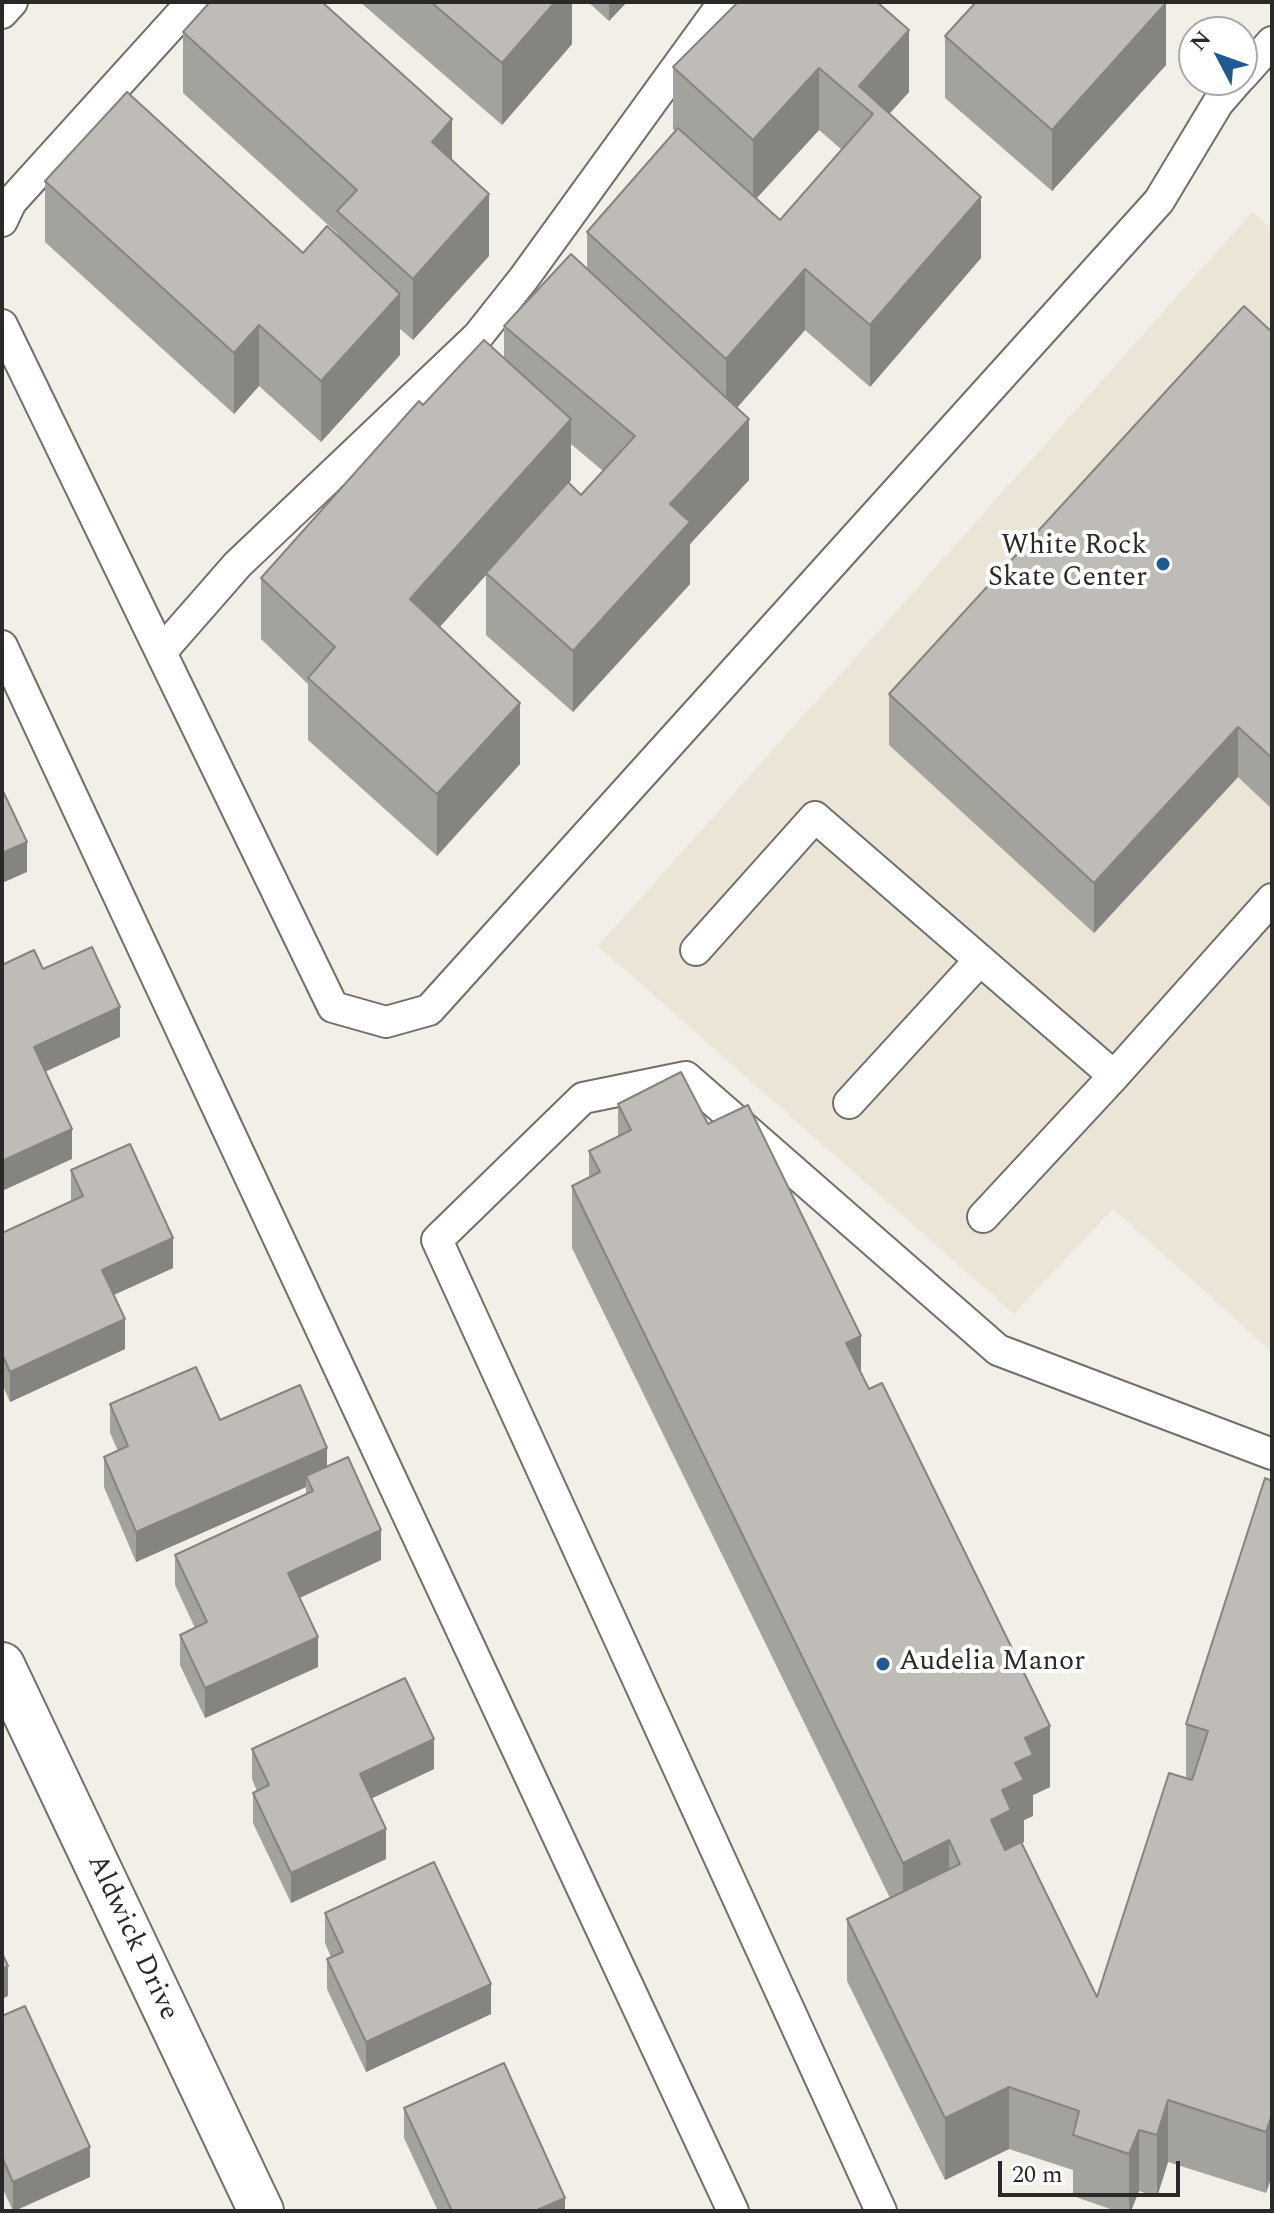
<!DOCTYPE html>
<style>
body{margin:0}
#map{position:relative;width:1274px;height:2213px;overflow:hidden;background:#f2efe9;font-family:Spectral,serif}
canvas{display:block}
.frame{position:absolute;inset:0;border:4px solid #2a2927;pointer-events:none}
.north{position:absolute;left:1178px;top:16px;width:80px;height:80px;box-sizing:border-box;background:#fff;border:2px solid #aaa9a9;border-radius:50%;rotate:311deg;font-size:22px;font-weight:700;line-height:32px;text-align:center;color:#2a2927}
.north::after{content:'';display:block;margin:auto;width:28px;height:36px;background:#205a91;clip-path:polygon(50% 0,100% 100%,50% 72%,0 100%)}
.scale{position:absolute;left:998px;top:2161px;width:182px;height:36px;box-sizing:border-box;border:4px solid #2a2927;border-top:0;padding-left:10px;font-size:24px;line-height:28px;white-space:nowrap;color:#2a2927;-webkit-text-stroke:6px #fff;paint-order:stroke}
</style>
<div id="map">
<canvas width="1274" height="2213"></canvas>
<div class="frame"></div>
<div class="north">N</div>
<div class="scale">20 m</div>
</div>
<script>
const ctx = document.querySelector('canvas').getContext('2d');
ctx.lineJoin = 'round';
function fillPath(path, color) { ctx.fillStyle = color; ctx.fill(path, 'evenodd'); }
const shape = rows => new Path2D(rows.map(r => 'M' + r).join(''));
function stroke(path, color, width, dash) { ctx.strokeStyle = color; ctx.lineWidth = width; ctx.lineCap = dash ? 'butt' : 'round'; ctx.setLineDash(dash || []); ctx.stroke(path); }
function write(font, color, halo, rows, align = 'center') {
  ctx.font = font + ' Spectral,serif'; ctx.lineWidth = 8; ctx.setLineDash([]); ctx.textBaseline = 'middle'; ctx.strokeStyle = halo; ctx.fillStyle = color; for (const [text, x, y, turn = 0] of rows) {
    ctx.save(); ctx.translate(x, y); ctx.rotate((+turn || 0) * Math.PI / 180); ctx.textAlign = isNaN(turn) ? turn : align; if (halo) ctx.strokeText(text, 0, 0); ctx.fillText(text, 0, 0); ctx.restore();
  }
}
const built = shape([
 [1252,212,1272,229,1272,1352,1113,1209,1014,1314,598,946]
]);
const lane = shape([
 [2,13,12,2],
 [1242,76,1272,42],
 [2,221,11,202,192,2],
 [2,325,333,1007,386,1022,429,1010,1159,201,1218,103,1238,80],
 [2,646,733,2211],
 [161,652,238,564,478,336,524,278,724,2],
 [696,950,815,817,1114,1076,1272,899],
 [849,1103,980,960],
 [983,1217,1114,1076],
 [881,2211,437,1240,583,1098,686,1077,998,1350,1272,1454]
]);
const street = shape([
 [2,1665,261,2211]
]);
const wall = shape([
 [360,2,572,2,572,44,502,125],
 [588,2,627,2,609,21],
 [738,2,909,92,889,114,981,258,870,387,805,330,737,408,749,480,690,544,690,584,573,712,486,635,486,575,440,627,520,764,437,856,308,740,308,684,261,639,261,578,423,405,504,358,504,326,587,269,587,232,675,131,673,129,673,67],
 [819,130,842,150,780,220,756,199],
 [571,444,603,471,581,495,569,483,571,480],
 [183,32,452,160,489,256,413,340,400,329,400,355,321,442,259,386,234,414,45,242,45,181,303,253,337,236,337,233,183,93],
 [945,36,1166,65,1052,191,945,98],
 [1272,332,1272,809,1238,777,1094,933,889,745,889,694],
 [618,1104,708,1124,861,1374,1050,1787,1033,1795,1033,1816,1024,1820,1024,1842,1022,1843,1097,1997,1186,1778,1186,1724,1272,1481,1272,2175,1266,2193,1168,2162,1157,2197,1139,2191,1131,2211,1116,2211,1073,2196,1073,2170,1009,2149,945,2180,847,1981,847,1919,890,1898,572,1248,572,1186,589,1177,589,1151,618,1137],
 [71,1170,173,1268,114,1295,125,1349,10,1402,2,1384,2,1233,71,1201],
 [110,1404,220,1420,327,1466,381,1560,300,1598,318,1667,205,1718,180,1665,180,1635,195,1628,175,1585,175,1555,306,1494,306,1487,136,1562,104,1487,104,1457,118,1451,110,1433],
 [252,1749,434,1769,372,1798,386,1859,291,1903,253,1823,253,1793,257,1791,252,1779],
 [325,1913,491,2014,366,2072,327,1989,327,1959,331,1957,325,1943],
 [2,2016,90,2177,15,2211,13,2211,2,2187],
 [404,2108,565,2211,438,2211,404,2138]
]);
const shadedWall = shape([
 [555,2,572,2,572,44,502,125,502,63],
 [609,2,627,2,609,21],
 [1166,3,1166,65,1052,191,1052,130],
 [909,30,909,92,873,132,873,114,859,86],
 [819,68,819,130,753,202,753,140],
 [452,119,452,181,432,142],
 [489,194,489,256,413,340,413,279],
 [981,197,981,258,870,387,870,325],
 [805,269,805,330,726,420,726,359],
 [400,294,400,355,321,442,321,381],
 [259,325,259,386,234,414,234,353],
 [571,419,571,480,410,660,410,599],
 [749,419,749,480,690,544,690,584,573,712,573,651,670,504],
 [520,703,520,764,437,856,437,794],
 [1238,727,1238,777,1094,933,1094,883],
 [27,842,27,872,2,883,2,853],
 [120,1007,120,1037,34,1077,34,1047],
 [72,1129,72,1159,2,1191,2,1161],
 [173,1238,173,1268,102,1300,102,1270],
 [125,1319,125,1349,10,1402,10,1372],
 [861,1336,861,1398,846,1343],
 [327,1448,327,1478,306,1476,306,1487,136,1562,136,1532],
 [381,1530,381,1560,288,1603,288,1573],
 [318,1637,318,1667,205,1718,205,1688],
 [1050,1726,1050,1787,1033,1795,1033,1816,1024,1820,1024,1842,1011,1848,1011,1872,991,1820,1002,1790,1015,1763,1025,1738],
 [434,1739,434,1769,360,1804,360,1774],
 [386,1829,386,1859,291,1903,291,1873],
 [949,1840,949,1902,903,1924,903,1863],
 [8,1966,8,1996,2,1999,2,1969],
 [491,1984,491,2014,366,2072,366,2042],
 [1009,2087,1009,2149,945,2180,945,2118],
 [1168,2100,1168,2162,1157,2197,1157,2135],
 [1272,2114,1272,2175,1266,2193,1266,2132],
 [1139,2130,1139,2191,1131,2211,1129,2211,1129,2154],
 [90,2147,90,2177,13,2211,13,2182],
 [565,2198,565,2211,535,2211]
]);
const building = shape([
 [210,2,322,2,452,119,432,142,489,194,413,279,337,211,357,190,183,32,210,2],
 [431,2,555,2,502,63,431,2],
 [738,2,877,2,909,30,859,86,981,197,870,325,805,269,726,359,587,232,678,128,780,220,873,114,819,68,753,140,673,67,738,2],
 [976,2,1164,2,1166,3,1052,130,945,36,976,2],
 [127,92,303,253,327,226,400,294,321,381,259,325,234,353,45,181,127,92],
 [571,254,749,419,670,504,690,522,573,651,486,573,568,482,581,495,635,436,504,326,571,254],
 [1244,306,1272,332,1272,758,1238,727,1094,883,889,694,1244,306],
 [484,340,571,419,410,599,520,703,437,794,308,678,335,647,261,578,419,401,423,405,484,340],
 [2,789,27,842,2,853,2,789],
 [92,947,120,1007,34,1047,72,1129,2,1161,2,965,34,950,43,969,92,947],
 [681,1072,708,1124,748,1105,861,1336,846,1343,869,1389,882,1383,1050,1726,1025,1738,1033,1755,1015,1763,1024,1780,1002,1790,1011,1810,991,1820,1005,1850,1021,1842,1097,1997,1169,1773,1192,1780,1208,1731,1186,1724,1265,1478,1272,1481,1272,2114,1266,2132,1168,2100,1157,2135,1139,2130,1129,2154,1073,2135,1079,2111,1009,2087,945,2118,847,1919,960,1864,949,1840,903,1863,572,1186,600,1172,589,1151,631,1130,618,1104,681,1072],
 [130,1144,173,1238,102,1270,125,1319,10,1372,2,1354,2,1233,83,1196,71,1170,130,1144],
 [196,1367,220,1420,300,1385,327,1448,136,1532,104,1457,128,1446,110,1404,196,1367],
 [348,1457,381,1530,288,1573,318,1637,205,1688,180,1635,207,1622,175,1555,313,1491,306,1476,348,1457],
 [405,1678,434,1739,360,1774,386,1829,291,1873,253,1793,269,1785,252,1749,405,1678],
 [434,1862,491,1984,366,2042,327,1959,343,1952,325,1913,434,1862],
 [2,1953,8,1966,2,1969,2,1953],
 [25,2006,90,2147,13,2182,2,2157,2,2016,25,2006],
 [504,2063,565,2198,535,2211,452,2211,404,2108,504,2063]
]);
const markers = [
 [1163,564,8,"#205a91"],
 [883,1664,8,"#205a91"]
];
const poiNames = [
 ["White Rock",1147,548],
 ["Skate Center",1147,580],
 ["Audelia Manor",899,1664,"left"]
];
const streetNames = [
 ["Aldwick Drive",131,1938,65]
];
fillPath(built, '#ebe5d8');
stroke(lane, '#726f6a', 34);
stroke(street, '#726f6a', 48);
stroke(lane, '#fff', 30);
stroke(street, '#fff', 44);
fillPath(wall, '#a4a29d');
fillPath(shadedWall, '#868480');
fillPath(building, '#bfbcb7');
stroke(building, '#868480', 2);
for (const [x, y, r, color] of markers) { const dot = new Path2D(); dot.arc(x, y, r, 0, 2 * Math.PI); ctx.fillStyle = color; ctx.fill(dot); stroke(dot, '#fff', 3); }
write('28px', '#2a2927', '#fff', poiNames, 'right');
write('28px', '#2a2927', '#fff', streetNames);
</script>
